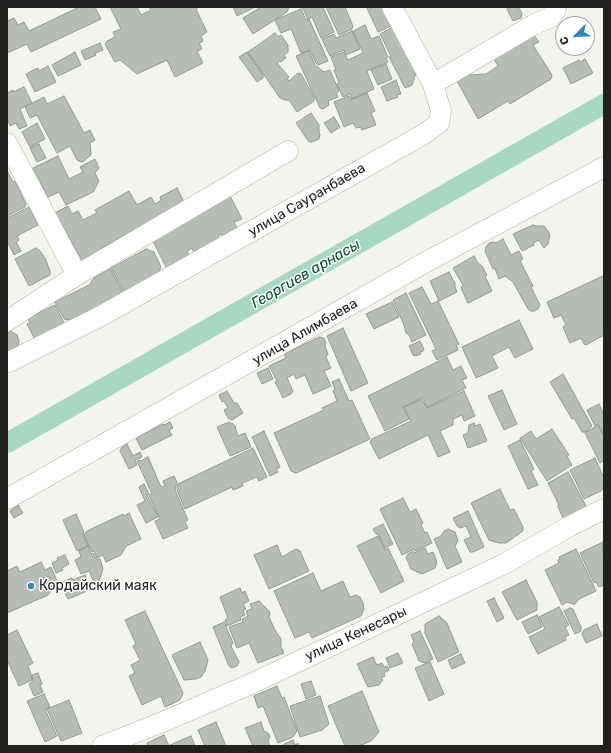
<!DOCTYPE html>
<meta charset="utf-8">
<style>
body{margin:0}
#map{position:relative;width:611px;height:753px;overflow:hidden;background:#f2f4ed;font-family:Rubik,sans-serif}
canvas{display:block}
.frame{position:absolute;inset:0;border:8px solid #212220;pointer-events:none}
.north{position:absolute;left:555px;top:16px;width:40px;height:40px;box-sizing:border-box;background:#fff;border:1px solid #a6a7a6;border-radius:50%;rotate:246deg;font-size:11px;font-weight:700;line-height:16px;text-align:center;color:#212220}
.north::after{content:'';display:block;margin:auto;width:14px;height:18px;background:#2f88b6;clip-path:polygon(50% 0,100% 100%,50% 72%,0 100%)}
</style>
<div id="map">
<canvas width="611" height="753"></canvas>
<div class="frame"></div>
<div class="north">С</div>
</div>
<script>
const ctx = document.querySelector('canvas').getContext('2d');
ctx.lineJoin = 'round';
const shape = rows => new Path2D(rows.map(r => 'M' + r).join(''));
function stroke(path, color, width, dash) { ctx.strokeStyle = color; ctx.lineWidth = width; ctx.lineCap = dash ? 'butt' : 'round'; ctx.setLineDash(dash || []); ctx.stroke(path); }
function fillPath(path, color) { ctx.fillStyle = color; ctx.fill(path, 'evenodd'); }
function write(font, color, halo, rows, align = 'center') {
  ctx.font = font + ' Rubik,sans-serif'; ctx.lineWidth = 3; ctx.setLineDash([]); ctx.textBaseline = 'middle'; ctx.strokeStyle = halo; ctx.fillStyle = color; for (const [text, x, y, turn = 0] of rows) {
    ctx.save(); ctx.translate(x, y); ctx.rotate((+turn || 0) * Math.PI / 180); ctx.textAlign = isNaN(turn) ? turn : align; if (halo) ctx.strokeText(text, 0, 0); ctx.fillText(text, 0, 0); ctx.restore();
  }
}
const canal = shape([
 [7,443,604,104]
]);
const building = shape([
 [79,7,95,7,101,19,31,52,27,44,7,53,7,21,14,18,18,25,24,22,29,31,79,7],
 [110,7,137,7,141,15,151,10,149,7,199,7,196,9,207,32,201,36,203,41,199,43,202,49,197,51,203,63,175,77,167,60,137,74,120,60,115,62,105,44,107,41,115,37,113,32,121,29,110,7],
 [233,7,255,7,237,16,233,7],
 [261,7,289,7,287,12,253,34,243,18,261,7],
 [302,7,323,7,334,32,321,38,312,17,308,19,302,7],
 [326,7,345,7,353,26,352,29,339,35,326,7],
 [369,7,383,7,391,26,378,32,367,8,369,7],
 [510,7,518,7,522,13,521,18,513,21,507,9,510,7],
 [301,9,306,20,309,19,328,61,318,65,316,63,310,50,301,53,291,29,281,33,275,20,301,9],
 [365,25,371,39,379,36,388,57,386,58,388,62,367,71,374,89,352,99,350,94,343,97,337,84,339,83,334,70,336,70,331,57,344,52,348,60,363,53,353,31,365,25],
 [393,27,416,73,412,85,405,88,389,57,391,56,380,34,393,27],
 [352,31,360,49,346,55,344,50,330,56,322,39,334,34,336,38,352,31],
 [275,33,278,37,281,35,288,45,288,52,284,55,286,58,281,62,280,61,277,63,289,77,287,78,289,81,298,73,301,74,314,97,314,101,297,112,289,100,285,100,280,98,248,52,275,33],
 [533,34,539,42,533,45,552,75,551,79,510,104,508,101,478,119,457,81,468,75,486,74,498,66,494,59,533,34],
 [100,43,103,50,95,53,96,55,85,60,81,51,100,43],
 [309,51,315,65,324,72,330,70,339,91,336,93,338,97,328,101,329,105,323,109,320,108,296,56,309,51],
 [75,52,81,65,58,76,52,65,75,52],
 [247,52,263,75,263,78,257,82,239,57,247,52],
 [585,59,593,73,571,84,563,68,579,60,580,62,585,59],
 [386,64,392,79,378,85,371,70,386,64],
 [48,66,56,82,35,92,26,74,38,68,39,71,48,66],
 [396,80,401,94,397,95,398,97,387,101,381,87,396,80],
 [24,87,32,103,20,109,27,126,19,129,16,123,10,126,7,118,7,93,13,90,13,92,24,87],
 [367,93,375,111,371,113,376,125,362,130,361,127,356,128,353,123,344,127,334,102,349,96,351,100,367,93],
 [64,96,84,133,90,130,95,140,90,143,91,155,84,161,81,162,77,160,70,146,57,153,37,115,30,118,25,107,44,97,47,104,64,96],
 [311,113,319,125,319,131,320,135,319,139,312,142,309,142,296,123,311,113],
 [334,117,340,127,331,133,324,123,334,117],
 [37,123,45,139,30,147,22,132,37,123],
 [39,144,46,158,37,162,30,148,39,144],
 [58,156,69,179,83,172,80,167,95,159,99,168,95,173,99,181,93,192,66,205,59,192,48,197,33,168,58,156],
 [7,171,13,182,15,181,26,204,25,207,7,216,7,171],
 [177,188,184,202,100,249,102,252,87,261,85,258,82,260,55,213,68,206,72,214,78,211,83,220,97,213,95,210,129,191,137,205,151,197,155,204,161,200,160,197,177,188],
 [230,196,242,219,234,222,238,230,224,237,222,234,218,236,219,240,198,251,197,249,193,251,192,248,187,251,190,257,167,269,151,237,230,196],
 [29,207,38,225,17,236,19,240,16,242,21,251,14,255,7,241,7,218,29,207],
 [533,225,536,226,544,226,548,231,550,235,548,244,544,248,539,240,533,243,534,245,522,251,513,234,533,225],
 [503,239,511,255,519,251,523,259,520,261,533,286,531,287,540,305,538,309,535,311,531,311,528,309,513,282,505,276,499,279,495,268,493,269,485,251,486,247,489,243,493,242,496,243,503,239],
 [36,248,40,251,45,258,50,271,50,275,29,286,15,259,36,248],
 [146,249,154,252,161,267,159,272,124,292,111,268,146,249],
 [474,256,478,263,482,266,487,275,485,276,492,291,468,303,461,288,463,285,453,268,474,256],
 [110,269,123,293,85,314,69,320,64,319,55,302,91,284,91,282,94,278,110,269],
 [449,272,453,280,455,282,455,287,457,292,439,301,430,281,449,272],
 [603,276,604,278,604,335,586,345,584,344,581,338,570,343,563,327,566,325,561,315,554,318,547,302,603,276],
 [422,287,431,304,438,301,459,344,456,345,458,350,437,360,432,351,436,349,409,293,422,287],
 [406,293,426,335,412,342,409,335,406,333,404,325,393,300,406,293],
 [392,302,399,317,374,329,366,314,392,302],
 [55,305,64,323,61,329,36,342,27,324,30,323,28,318,55,305],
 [519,320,533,349,515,358,509,347,492,356,498,368,476,378,462,347,519,320],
 [343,328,368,383,351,391,327,336,343,328],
 [11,331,17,335,19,341,18,346,7,351,7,332,8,333,11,331],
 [319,337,324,338,326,343,325,346,328,354,326,357,331,368,324,371,331,386,313,394,305,375,296,379,294,374,287,378,293,391,291,394,283,398,275,382,277,381,269,366,286,358,284,354,319,337],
 [420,341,424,349,423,351,420,352,421,354,416,356,413,355,409,346,420,341],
 [447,357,453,370,461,366,467,378,462,380,466,388,427,407,423,397,403,407,409,419,385,431,368,396,447,357],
 [268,368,273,379,262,384,257,373,268,368],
 [563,374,592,426,586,432,582,432,574,418,572,419,550,382,563,374],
 [339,379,349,401,352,400,370,439,296,473,291,471,274,433,324,410,322,408,337,401,333,391,335,389,332,382,339,379],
 [502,390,517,424,504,430,488,396,502,390],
 [227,391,234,403,237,403,243,413,232,420,228,418,224,410,228,408,224,401,222,402,219,395,227,391],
 [464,391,475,416,464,421,462,415,453,419,453,425,440,431,450,452,438,457,428,435,379,459,370,442,372,439,411,421,404,407,422,399,427,408,464,391],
 [599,404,604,415,604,436,598,424,595,426,587,410,599,404],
 [170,422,173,428,169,430,172,435,142,450,136,438,163,424,164,425,170,422],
 [229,422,230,424,232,423,235,426,238,436,245,433,251,447,230,456,217,427,229,422],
 [474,423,475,426,480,424,487,441,468,448,463,435,468,433,469,425,474,423],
 [598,425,604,436,604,460,600,463,585,433,598,425],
 [552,429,569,455,567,456,572,465,547,481,520,438,531,431,536,439,552,429],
 [264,431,280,467,276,469,278,472,270,476,252,437,264,431],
 [520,440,534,469,531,471,538,485,528,489,508,446,520,440],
 [127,444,133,456,140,452,142,457,135,460,137,465,129,469,120,451,122,447,127,444],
 [253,448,267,477,259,481,257,477,242,483,243,486,233,490,232,487,185,509,177,490,178,484,253,448],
 [148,457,161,487,165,486,163,481,174,476,177,482,175,490,188,520,185,522,188,528,163,539,155,521,160,519,149,495,152,494,137,461,140,460,141,461,148,457],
 [595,458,604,478,604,486,601,491,584,499,570,470,595,458],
 [568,472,587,508,567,520,563,518,558,507,559,505,548,483,568,472],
 [144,484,149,494,147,495,158,517,146,523,137,505,145,501,139,487,144,484],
 [500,489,510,510,514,509,523,527,523,531,506,543,499,543,489,540,471,503,500,489],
 [403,498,410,512,416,509,423,523,421,525,425,533,427,532,432,543,415,551,414,549,402,555,380,509,403,498],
 [18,505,23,513,14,518,10,511,18,505],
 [468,511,484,547,473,552,470,552,464,540,471,537,466,526,460,528,457,526,453,518,468,511],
 [129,513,141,539,126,546,121,555,106,562,103,555,97,558,94,551,92,552,84,535,87,531,123,514,124,516,129,513],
 [76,514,84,532,83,535,88,546,77,551,63,520,76,514],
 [383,524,393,544,385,548,378,534,376,534,373,529,383,524],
 [448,529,455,532,458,541,455,546,462,562,447,569,434,539,441,536,444,531,448,529],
 [378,536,385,550,388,548,404,581,381,593,357,546,378,536],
 [603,542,604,585,599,587,596,582,594,583,580,553,603,542],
 [277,545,282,557,296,549,300,551,309,571,269,589,254,555,277,545],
 [88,546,91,554,93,553,96,559,100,559,103,569,98,584,95,585,89,571,81,574,75,560,81,557,79,551,88,546],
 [425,548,428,554,433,552,437,562,435,568,422,574,411,569,406,557,408,554,413,551,414,553,425,548],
 [576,549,596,591,579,599,575,604,573,604,567,602,562,605,545,570,559,563,558,560,560,559,559,557,576,549],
 [65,555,69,564,62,568,63,570,56,573,52,563,58,560,57,558,65,555],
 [41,562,45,570,51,567,59,585,53,588,48,595,7,613,7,571,17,566,20,572,41,562],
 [313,573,321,591,343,581,350,597,356,595,360,597,363,603,364,609,361,616,312,638,309,632,295,638,274,591,313,573],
 [85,575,88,582,85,592,68,599,60,583,72,578,73,580,85,575],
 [526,580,537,602,537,610,517,620,502,592,526,580],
 [240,588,242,593,245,591,249,601,243,604,246,609,243,610,245,615,240,617,241,620,227,626,225,620,228,618,220,597,240,588],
 [494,598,504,618,497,622,487,601,494,598],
 [259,601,270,612,269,617,275,630,281,639,281,647,284,653,258,663,249,643,237,648,229,627,243,622,242,619,248,616,246,611,252,609,250,604,259,601],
 [559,607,569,625,565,627,569,635,565,637,566,640,538,654,529,637,545,629,539,617,559,607],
 [570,608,573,609,581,627,581,631,575,634,564,611,570,608],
 [145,611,183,693,180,700,165,707,161,696,142,705,129,676,135,673,131,665,140,660,133,646,136,644,125,620,145,611],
 [537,615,542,627,528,634,522,622,537,615],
 [439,616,447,623,459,652,438,662,425,633,425,624,439,616],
 [224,622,233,643,231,646,239,662,237,666,232,668,229,666,213,627,224,622],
 [597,624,602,636,586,643,582,634,584,630,597,624],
 [17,630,33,663,28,666,31,674,32,680,19,686,7,660,7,635,17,630],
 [420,631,433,659,425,663,419,661,412,644,414,642,411,635,420,631],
 [200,642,208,660,205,671,201,677,196,679,184,680,172,655,200,642],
 [398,653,403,663,390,668,386,658,398,653],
 [461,654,465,663,452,669,448,660,461,654],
 [373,657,377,665,382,663,384,667,387,666,389,670,384,673,385,676,381,678,383,680,379,685,368,687,357,664,373,657],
 [430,662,444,694,429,701,415,668,430,662],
 [38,673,42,684,40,685,43,692,34,696,29,684,33,681,32,675,38,673],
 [311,681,316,695,306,699,301,684,311,681],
 [277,686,282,698,284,697,297,731,293,737,278,743,263,706,258,708,254,696,277,686],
 [362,691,379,732,371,741,359,746,345,746,328,706,362,691],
 [44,694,50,707,45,709,57,736,45,742,27,701,44,694],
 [320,696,329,724,322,730,300,737,290,706,320,696],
 [69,700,82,733,61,741,47,709,69,700],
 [216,722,226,746,205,746,198,730,216,722],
 [261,722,264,731,268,733,270,736,268,741,270,746,253,746,245,728,261,722],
 [164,735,169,746,148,746,147,743,164,735],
 [191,736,195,746,171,746,170,745,191,736],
 [293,740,295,745,298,743,299,746,284,746,284,744,293,740]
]);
const minor = shape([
 [433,84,533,25,551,17,556,9,555,7],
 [7,143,77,275],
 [7,321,77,275,288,151],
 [7,362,9,362,101,316,424,134,439,123,441,111,433,84,392,7],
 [7,499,426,262,604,167],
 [102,746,165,721,253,683,504,564,570,526,604,509]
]);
const markers = [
 [31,586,4,"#2f88b6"]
];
const streetNames = [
 ["улица Сауранбаева",307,200,-30],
 ["улица Алимбаева",305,332,-30],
 ["улица Кенесары",356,634,-25]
];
const poiNames = [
 ["Кордайский маяк",39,586]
];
const waterNames = [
 ["Георгиев арнасы",306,274,-30]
];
stroke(canal, '#a6d8c3', 20);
fillPath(building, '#b7bcb7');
stroke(building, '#949a94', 1);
stroke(minor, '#b0b3ac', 21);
stroke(minor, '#fff', 20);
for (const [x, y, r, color] of markers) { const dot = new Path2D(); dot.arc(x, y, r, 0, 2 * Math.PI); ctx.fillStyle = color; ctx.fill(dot); stroke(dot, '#fff', 1.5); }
write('14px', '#212220', '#fff', streetNames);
write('14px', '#212220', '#fff', poiNames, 'left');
write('italic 15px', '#0b4d3a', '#fff', waterNames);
</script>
